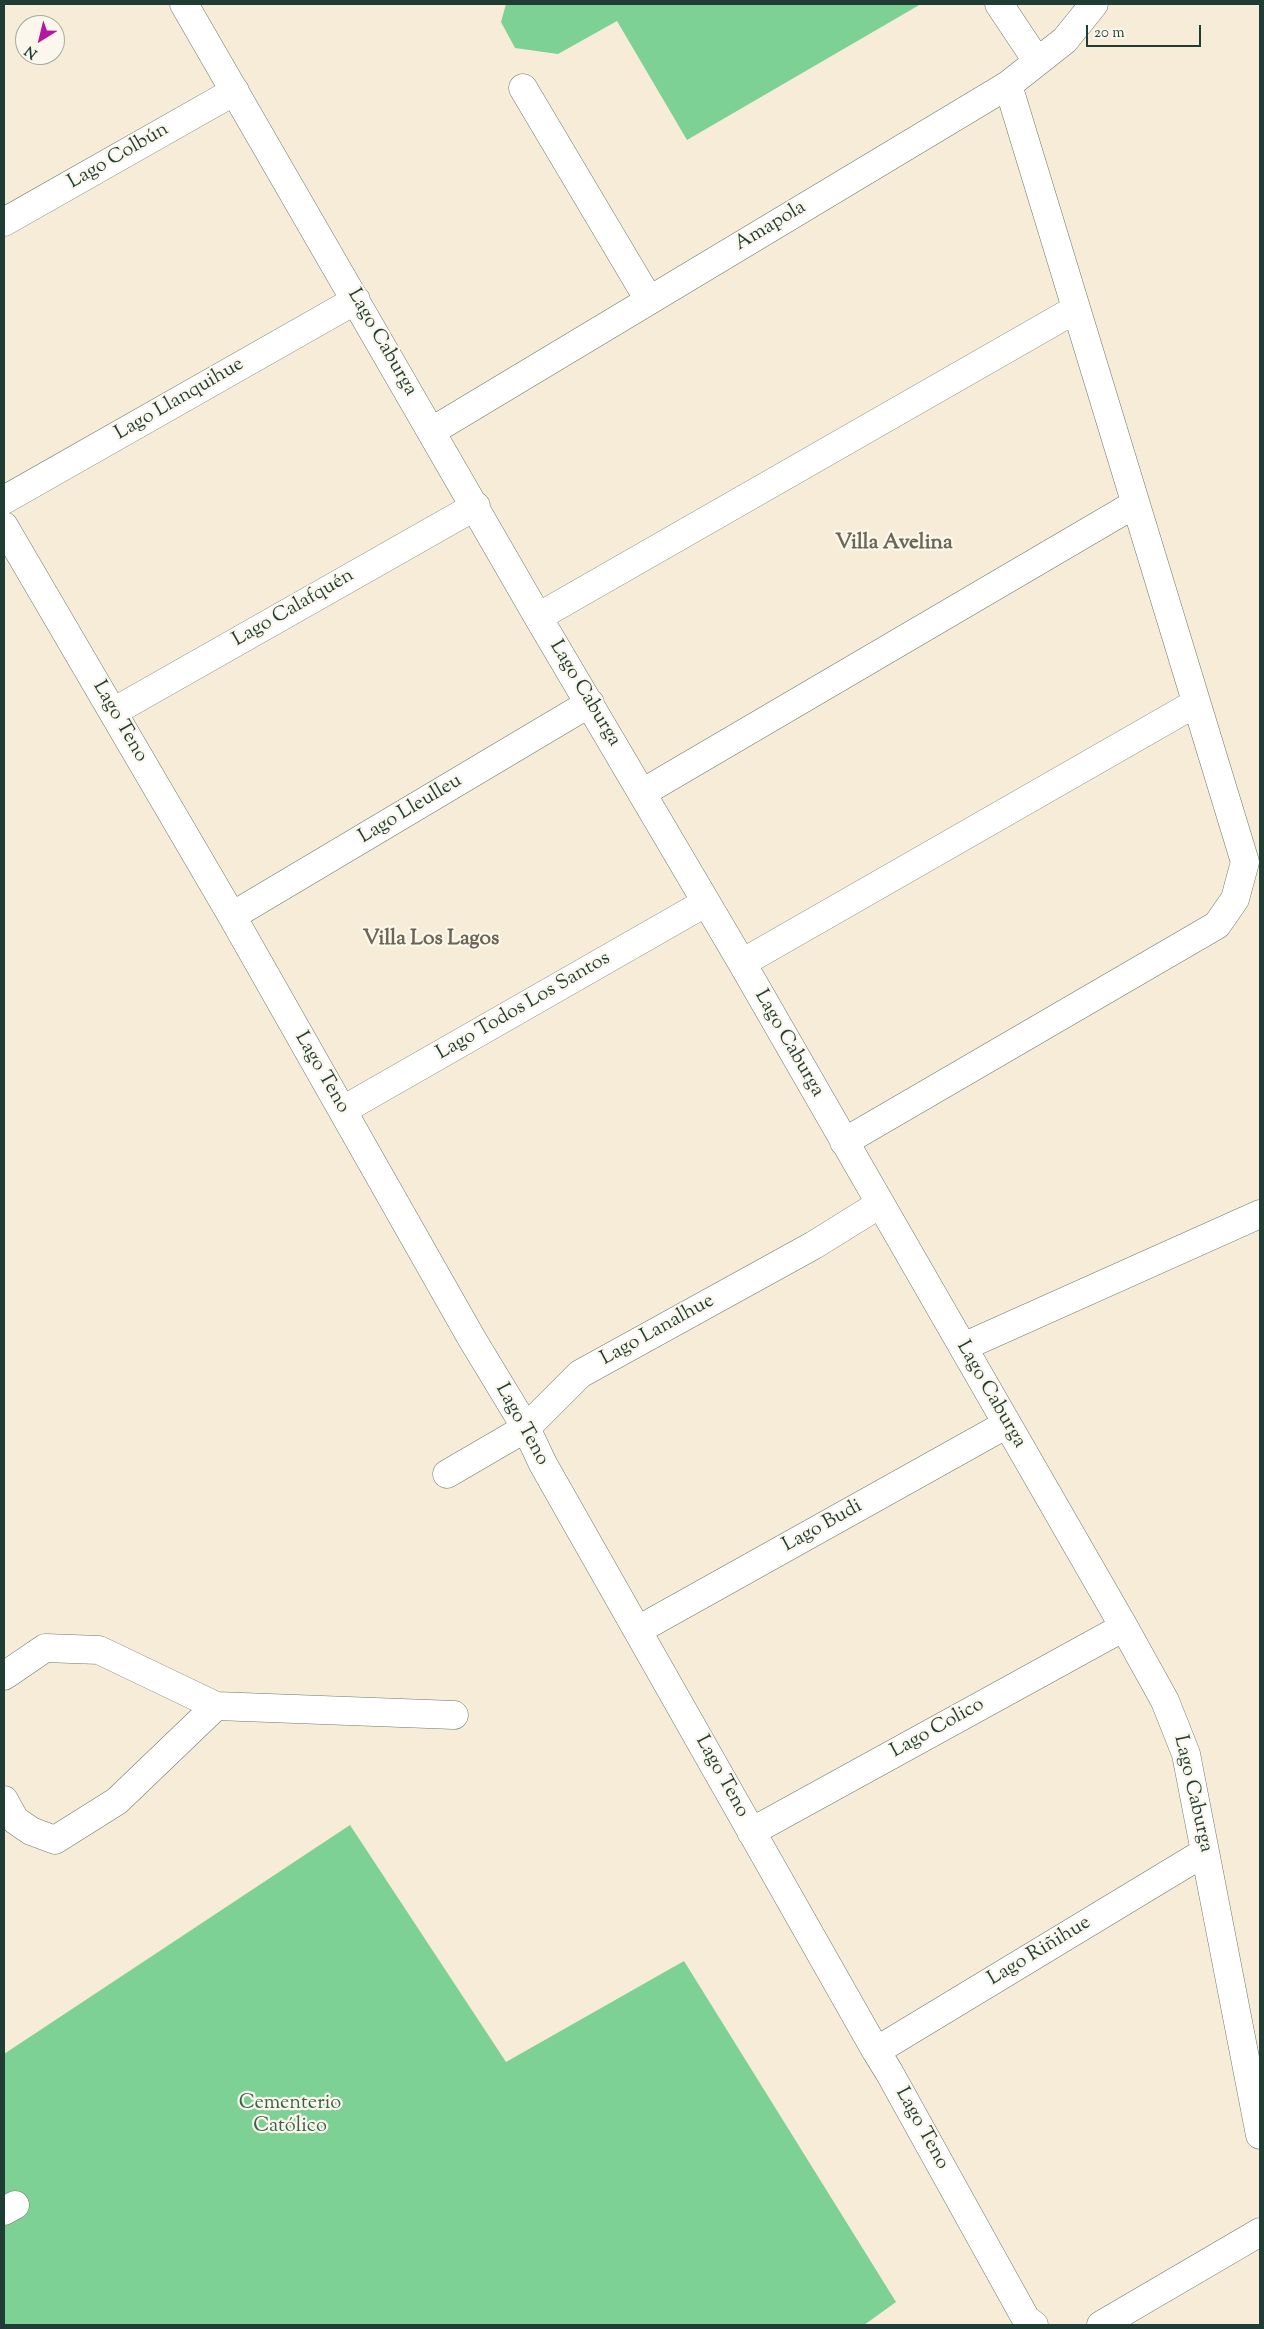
<!DOCTYPE html>
<meta charset="utf-8">
<style>
body{margin:0}
#map{position:relative;width:1264px;height:2329px;overflow:hidden;background:#f6ecd7;font-family:"Sorts Mill Goudy",serif}
canvas{display:block}
.frame{position:absolute;inset:0;border:5px solid #1f3d34;pointer-events:none}
.north{position:absolute;left:15px;top:15px;width:50px;height:50px;box-sizing:border-box;background:#fbf7ec;border:1px solid #a3ada2;border-radius:50%;rotate:216deg;font-size:14px;font-weight:700;line-height:20px;text-align:center;color:#1f3d34}
.north::after{content:'';display:block;margin:auto;width:18px;height:22px;background:#b5179e;clip-path:polygon(50% 0,100% 100%,50% 72%,0 100%)}
.scale{position:absolute;left:1086px;top:25px;width:115px;height:22px;box-sizing:border-box;border:2px solid #1f3d34;border-top:0;padding-left:6px;font-size:15px;line-height:18px;white-space:nowrap;color:#1f3d34;-webkit-text-stroke:4px #fbf7ec;paint-order:stroke}
</style>
<div id="map">
<canvas width="1264" height="2329"></canvas>
<div class="frame"></div>
<div class="north">N</div>
<div class="scale">20 m</div>
</div>
<script>
const ctx = document.querySelector('canvas').getContext('2d');
ctx.lineJoin = 'round';
function fillPath(path, color) { ctx.fillStyle = color; ctx.fill(path, 'evenodd'); }
const shape = rows => new Path2D(rows.map(r => 'M' + r).join(''));
function stroke(path, color, width, dash) { ctx.strokeStyle = color; ctx.lineWidth = width; ctx.lineCap = dash ? 'butt' : 'round'; ctx.setLineDash(dash || []); ctx.stroke(path); }
function write(font, color, halo, rows, align = 'center') {
  ctx.font = font + ' "Sorts Mill Goudy",serif'; ctx.lineWidth = 4.5; ctx.setLineDash([]); ctx.textBaseline = 'middle'; ctx.strokeStyle = halo; ctx.fillStyle = color; for (const [text, x, y, turn = 0] of rows) {
    ctx.save(); ctx.translate(x, y); ctx.rotate((+turn || 0) * Math.PI / 180); ctx.textAlign = isNaN(turn) ? turn : align; if (halo) ctx.strokeText(text, 0, 0); ctx.fillText(text, 0, 0); ctx.restore();
  }
}
const green = shape([
 [506,4,921,4,687,140,617,21,558,54,515,48,501,22],
 [350,1825,506,2062,684,1961,896,2302,864,2325,4,2325,4,2054]
]);
const minor = shape([
 [184,4,538,617,742,963,1124,1627,1165,1701,1186,1754,1260,2135],
 [999,4,1037,61],
 [523,88,649,300],
 [4,222,235,91],
 [432,431,1008,85,1065,40,1094,4],
 [4,500,356,300],
 [4,526,232,916,472,1339,526,1428,543,1464,876,2051,889,2072,1026,2319,1034,2325],
 [538,617,1076,309],
 [113,712,476,506],
 [642,793,1135,504],
 [232,916,590,703],
 [742,963,1196,703],
 [343,1110,705,903],
 [844,1142,1217,925,1235,899,1245,862,1008,85],
 [963,1347,1260,1214],
 [447,1474,526,1428,580,1374,814,1245,880,1204],
 [638,1630,1007,1424],
 [4,1676,45,1648,99,1650,216,1706,454,1715],
 [4,1800,15,1820,31,1831,55,1840,117,1801,216,1706],
 [751,1832,1124,1627],
 [876,2051,1205,1852],
 [4,2211,15,2205],
 [1101,2325,1260,2232]
]);
const streetNames = [
 ["Lago Colbún",119,157,-30],
 ["Amapola",771,227,-31],
 ["Lago Caburga",381,343,60],
 ["Lago Llanquihue",180,400,-30],
 ["Lago Calafquén",294,609,-30],
 ["Lago Caburga",584,694,59],
 ["Lago Teno",119,722,60],
 ["Lago Lleulleu",411,810,-31],
 ["Lago Todos Los Santos",524,1007,-30],
 ["Lago Caburga",788,1044,60],
 ["Lago Teno",321,1073,60],
 ["Lago Lanalhue",658,1331,-29],
 ["Lago Caburga",990,1395,60],
 ["Lago Teno",521,1425,61],
 ["Lago Budi",823,1527,-29],
 ["Lago Colico",938,1729,-29],
 ["Lago Teno",721,1777,61],
 ["Lago Caburga",1192,1794,77],
 ["Lago Riñihue",1040,1952,-31],
 ["Lago Teno",921,2129,61]
];
const parkNames = [
 ["Cementerio",290,2105],
 ["Católico",290,2128]
];
const neighbourhoodNames = [
 ["Villa Avelina",894,544],
 ["Villa Los Lagos",431,940]
];
fillPath(green, '#7ed194');
stroke(minor, '#6a7a6d', 29);
stroke(minor, '#fff', 28);
write('20px', '#1f3d34', '#fbf7ec', streetNames);
write('20px', '#37624c', '#fbf7ec', parkNames);
write('bold 21px', '#6b6554', '#fbf7ec', neighbourhoodNames);
</script>
